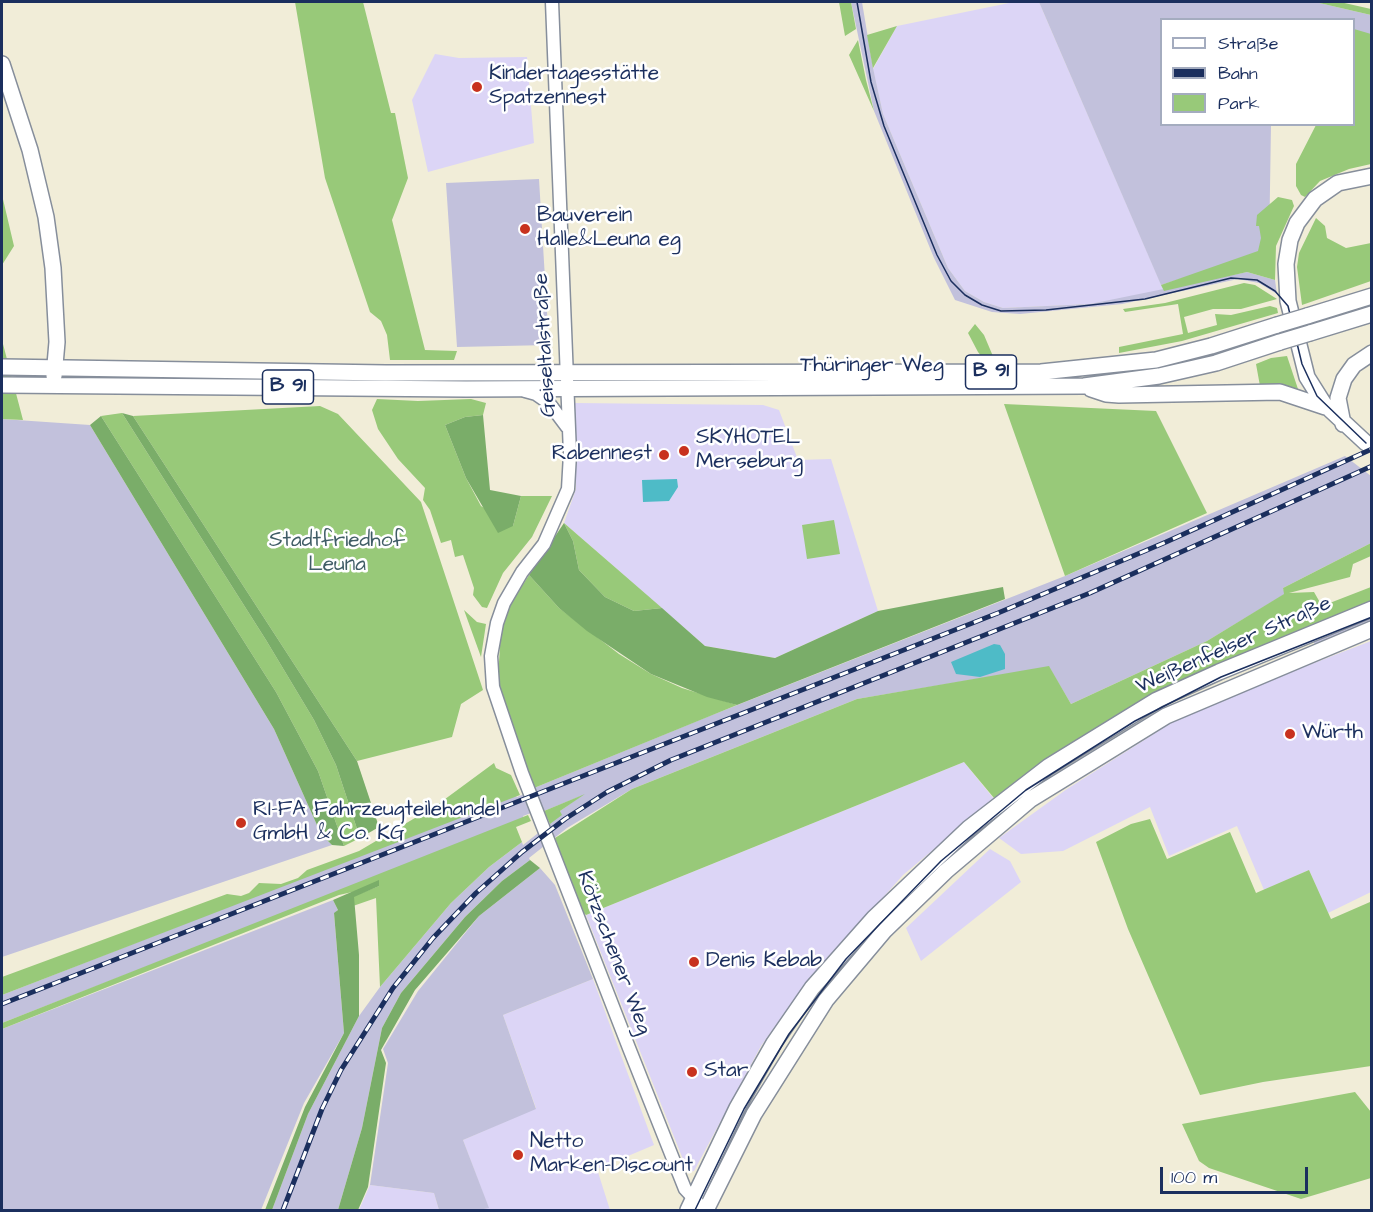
<!DOCTYPE html>
<meta charset="utf-8">
<style>
body{margin:0}
#map{position:relative;width:1373px;height:1212px;overflow:hidden;background:#f1edd8;font-family:"Architects Daughter",sans-serif}
canvas{display:block}
.frame{position:absolute;inset:0;border:3px solid #1b2f5e;pointer-events:none}
.legend{position:absolute;left:1160px;top:18px;width:195px;height:108px;box-sizing:border-box;background:#fff;border:2px solid #a4acbf;margin:0;padding:8px 10px;list-style:none;font-size:18px;color:#1b2f5e}
.legend li{display:flex;align-items:center;gap:12px;height:30px}
.legend b{width:30px;border:2px solid #a4acbf}
.scale{position:absolute;left:1160px;top:1167px;width:148px;height:27px;box-sizing:border-box;border:3px solid #1b2f5e;border-top:0;padding-left:8px;font-size:18px;line-height:21px;white-space:nowrap;color:#1b2f5e;-webkit-text-stroke:4px #fff;paint-order:stroke}
</style>
<div id="map">
<canvas width="1373" height="1212"></canvas>
<div class="frame"></div>
<ul class="legend">
<li><b style="height:8px;background:#fff"></b>Straße</li>
<li><b style="height:8px;background:#1b2f5e"></b>Bahn</li>
<li><b style="height:16px;background:#98c979"></b>Park</li>
</ul>
<div class="scale">100 m</div>
</div>
<script>
const ctx = document.querySelector('canvas').getContext('2d');
ctx.lineJoin = 'round';
function fillPath(path, color) { ctx.fillStyle = color; ctx.fill(path, 'evenodd'); }
const shape = rows => new Path2D(rows.map(r => 'M' + r).join(''));
function stroke(path, color, width, dash) { ctx.strokeStyle = color; ctx.lineWidth = width; ctx.lineCap = dash ? 'butt' : 'round'; ctx.setLineDash(dash || []); ctx.stroke(path); }
function write(font, color, halo, rows, align = 'center') {
  ctx.font = font + ' "Architects Daughter",sans-serif'; ctx.lineWidth = 5; ctx.setLineDash([]); ctx.textBaseline = 'middle'; ctx.strokeStyle = halo; ctx.fillStyle = color; for (const [text, x, y, turn = 0] of rows) {
    ctx.save(); ctx.translate(x, y); ctx.rotate((+turn || 0) * Math.PI / 180); ctx.textAlign = isNaN(turn) ? turn : align; if (halo) ctx.strokeText(text, 0, 0); ctx.fillText(text, 0, 0); ctx.restore();
  }
}
const built = shape([
 [1014,2,1039,2,1164,291,1090,304,1003,308,984,302,965,291,948,268,883,114,873,69,897,26],
 [435,54,459,58,527,57,534,143,428,172,412,100],
 [575,403,763,405,779,410,798,460,831,459,878,611,775,658,705,646,564,523,576,489],
 [1371,641,1371,892,1328,913,1309,870,1264,890,1237,826,1169,856,1150,807,1063,851,1021,854,999,838,1067,789,1190,711],
 [964,762,994,799,903,875,801,990,761,1046,694,1171,688,1172,586,915],
 [990,849,1010,861,1021,882,921,961,906,928],
 [593,979,654,1145,597,1169,610,1210,478,1210,488,1207,463,1140,536,1108,503,1015],
 [370,1185,434,1193,439,1210,359,1210]
]);
const industrial = shape([
 [851,2,862,2,873,68,883,114,948,268,965,291,984,302,1003,308,1090,304,1247,272,1275,280,1277,294,1259,283,1238,279,1122,304,1020,314,992,312,955,300,934,258,874,111],
 [1039,2,1315,2,1371,15,1371,37,1354,33,1354,20,1162,20,1162,124,1271,125,1269,251,1161,285],
 [539,179,549,345,457,347,446,183],
 [2,419,90,425,274,729,321,834,332,845,2,957],
 [1345,456,1371,476,1371,543,1283,588,1285,594,1207,641,1071,704,1049,667,857,699,632,789,567,828,529,858,530,860,502,881,465,917,401,993,382,1028,362,1128,338,1210,272,1210,308,1114,359,1016,380,987,451,903,489,867,522,842,523,845,561,815,560,811,581,796,544,811,542,809,523,816,524,819,2,1023,2,995,515,795,517,797,534,790,534,788,707,717,1065,576],
 [1371,615,1371,624,1316,647,1312,638],
 [540,868,555,885,593,979,503,1015,536,1109,463,1140,489,1208,478,1210,439,1210,434,1193,370,1185,388,1063,383,1049,418,991,479,916],
 [333,900,338,910,334,914,344,1033,304,1103,261,1210,2,1210,2,1029]
]);
const green = shape([
 [295,2,363,2,391,113,395,113,408,178,392,220,425,350,457,351,454,360,390,360,387,335,381,321,370,312,325,178],
 [839,2,851,2,856,29,845,36],
 [1315,2,1340,2,1371,9,1371,15],
 [897,26,873,68,873,69,867,35],
 [1354,29,1371,34,1371,164,1349,169,1320,181,1305,197,1301,195,1296,186,1296,164,1316,125,1354,124],
 [858,40,866,80,874,111,849,55],
 [2,195,14,246,2,265],
 [1278,197,1292,200,1294,206,1276,246,1275,280,1247,272,1164,291,1161,285,1258,251,1261,238,1259,226,1256,226,1257,215],
 [1316,218,1325,226,1327,238,1346,248,1371,243,1371,281,1302,305,1297,267,1299,253],
 [1244,283,1255,285,1277,299,1241,309,1213,309,1184,317,1188,333,1217,325,1215,314,1231,315,1270,306,1277,308,1278,313,1182,341,1119,353,1119,347,1183,334,1178,304,1125,312,1123,309,1165,303],
 [975,324,984,335,995,361,986,362,978,352,968,333],
 [2,344,3,344,23,420,2,419],
 [1287,356,1298,389,1260,386,1256,364,1271,358],
 [377,399,418,401,471,399,486,403,483,415,465,417,445,425,466,478,481,506,513,526,521,496,552,496,532,537,503,573,487,608,482,607,473,595,474,588,463,555,455,557,451,540,441,543,430,510,423,500,425,488,398,459,378,429,372,410],
 [1004,404,1156,411,1207,513,1065,576],
 [320,406,338,414,421,502,483,690,461,704,452,737,357,761,133,416],
 [122,413,266,640,314,720,336,765,360,838,344,846,318,771,276,692,101,416],
 [834,520,840,554,807,559,802,525],
 [564,523,662,608,634,611,605,597,579,570,573,541],
 [1371,543,1371,556,1353,564,1350,577,1289,593,1314,592,1322,606,1371,587,1371,603,1303,631,1078,741,994,798,964,762,586,915,581,911,555,838,632,789,857,699,1049,666,1071,704,1207,641,1284,594,1283,588],
 [529,575,559,608,619,654,651,674,682,688,737,705,534,788,507,717,498,677,501,631,507,610],
 [464,610,477,622,486,624,481,657],
 [494,763,496,768,511,775,520,795,2,995,2,977,227,894,241,896,249,893,259,883,281,884,298,878,307,870,359,851,437,805],
 [585,794,560,811,562,815,550,824,544,811],
 [528,815,531,821,516,827,522,842,489,867,451,903,380,987,376,898,353,906,354,896,379,886,339,895,2,1029,2,1023],
 [1150,819,1167,859,1230,832,1256,893,1309,870,1331,919,1370,902,1371,1066,1263,1082,1200,1095,1128,929,1096,842,1131,824],
 [1355,1092,1371,1112,1371,1178,1301,1199,1209,1168,1199,1161,1182,1124]
]);
const forest = shape([
 [122,413,133,416,357,761,379,827,360,838,336,765,314,720,266,640],
 [483,415,490,490,521,496,513,526,498,533,466,478,445,425,465,417],
 [101,416,276,692,318,771,344,846,332,845,321,834,274,729,90,425],
 [564,523,573,541,579,570,605,597,634,611,662,608,705,646,775,658,878,611,1003,587,1005,599,737,705,707,697,651,674,587,631,559,608,529,575],
 [530,860,540,868,479,916,415,990,381,1050,386,1063,368,1187,358,1210,338,1210,362,1128,382,1028,401,993,465,917,502,881],
 [379,880,379,886,354,897,359,955,359,1016,308,1114,272,1210,265,1210,305,1107,344,1033,334,913,338,910,333,900]
]);
const water = shape([
 [677,479,678,487,669,501,643,502,642,480],
 [994,644,1000,645,1005,654,1005,669,980,677,956,674,951,662]
]);
const minor = shape([
 [552,2,570,454,568,489,544,544,522,572,504,603,497,623,491,656,493,687,522,773,629,1048,685,1189,698,1203],
 [525,391,536,394,549,403,567,427]
]);
const major = shape([
 [2,64,30,150,46,217,53,268,57,342,54,376],
 [1307,316,1372,296],
 [1310,333,1372,314],
 [2,367,386,373,1041,372,1156,360,1211,346,1277,325],
 [2,385,466,389,1084,386,1159,376,1216,363,1280,342],
 [1091,389,1106,394,1119,395,1280,392,1325,407],
 [1343,424,1338,398,1344,379,1354,365,1372,353],
 [1366,443,1324,404,1307,377,1288,301,1286,264,1290,240,1297,223,1315,199,1338,183,1372,176],
 [688,1210,737,1108,774,1043,812,988,874,918,969,828,1048,767,1157,700,1219,672,1372,609],
 [706,1210,754,1114,826,1000,885,930,946,871,1031,799,1166,716,1372,629]
]);
const tram = shape([
 [857,2,871,82,884,126,937,255,951,281,965,295,982,305,1001,311,1046,310,1145,299,1231,278,1257,280,1275,291,1288,306,1302,364,1317,396,1366,443],
 [695,1210,744,1109,789,1034,846,959,941,861,1026,790,1135,721,1221,677,1372,617]
]);
const rail = shape([
 [2,1004,998,613,1166,542,1372,449],
 [283,1210,322,1109,341,1070,393,988,433,938,476,893,522,852,565,819,607,792,671,760,1090,593,1372,466]
]);
const majorBridge = shape([
 [1277,325,1307,316],
 [1280,342,1310,333]
]);
const markers = [
 [477,87,6,"#c8321e"],
 [525,229,6,"#c8321e"],
 [684,451,6,"#c8321e"],
 [664,455,6,"#c8321e"],
 [1290,734,6,"#c8321e"],
 [241,823,6,"#c8321e"],
 [694,962,6,"#c8321e"],
 [692,1072,6,"#c8321e"],
 [518,1155,6,"#c8321e"]
];
const shields = [
 [991,372,51],
 [288,387,51]
];
const shieldNames = [
 ["B 91",991,372],
 ["B 91",288,387]
];
const poiNames = [
 ["Kindertagesstätte",489,75],
 ["Spatzennest",489,99],
 ["Bauverein",537,217],
 ["Halle&Leuna eg",537,241],
 ["SKYHOTEL",696,439],
 ["Merseburg",696,463],
 ["Rabennest",652,455,"right"],
 ["Würth",1302,734],
 ["RI-FA Fahrzeugteilehandel",253,811],
 ["GmbH & Co. KG",253,835],
 ["Denis Kebab",706,962],
 ["Star",704,1072],
 ["Netto",530,1143],
 ["Marken-Discount",530,1167]
];
const streetNames = [
 ["Geiseltalstraße",546,345,-93],
 ["Thüringer Weg",872,367],
 ["Weißenfelser Straße",1234,646,-24],
 ["Kötzschener Weg",613,953,69]
];
const parkNames = [
 ["Stadtfriedhof",337,542],
 ["Leuna",337,566]
];
fillPath(built, '#dcd5f6');
fillPath(industrial, '#c2c1dc');
fillPath(green, '#98c979');
fillPath(forest, '#7aad69');
fillPath(water, '#4ebbc7');
stroke(minor, '#868e9b', 15);
stroke(major, '#868e9b', 18);
stroke(minor, '#fff', 12);
stroke(major, '#fff', 15);
stroke(tram, '#1b2f5e', 1.5);
stroke(rail, '#1b2f5e', 5);
stroke(rail, '#fff', 3, [9]);
stroke(majorBridge, '#868e9b', 18, []);
stroke(majorBridge, '#fff', 15);
for (const [x, y, r, color] of markers) { const dot = new Path2D(); dot.arc(x, y, r, 0, 2 * Math.PI); ctx.fillStyle = color; ctx.fill(dot); stroke(dot, '#fff', 2); }
for (const [x, y, w] of shields) { const box = new Path2D(); box.roundRect(x - w / 2, y - 17, w, 34, 4.5); ctx.fillStyle = '#fff'; ctx.fill(box); stroke(box, '#1b2f5e', 1.5); }
write('bold 20px', '#1b2f5e', null, shieldNames);
write('21px', '#1b2f5e', '#fff', poiNames, 'left');
write('21px', '#1b2f5e', '#fff', streetNames);
write('21px', '#405d66', '#fff', parkNames);
</script>
